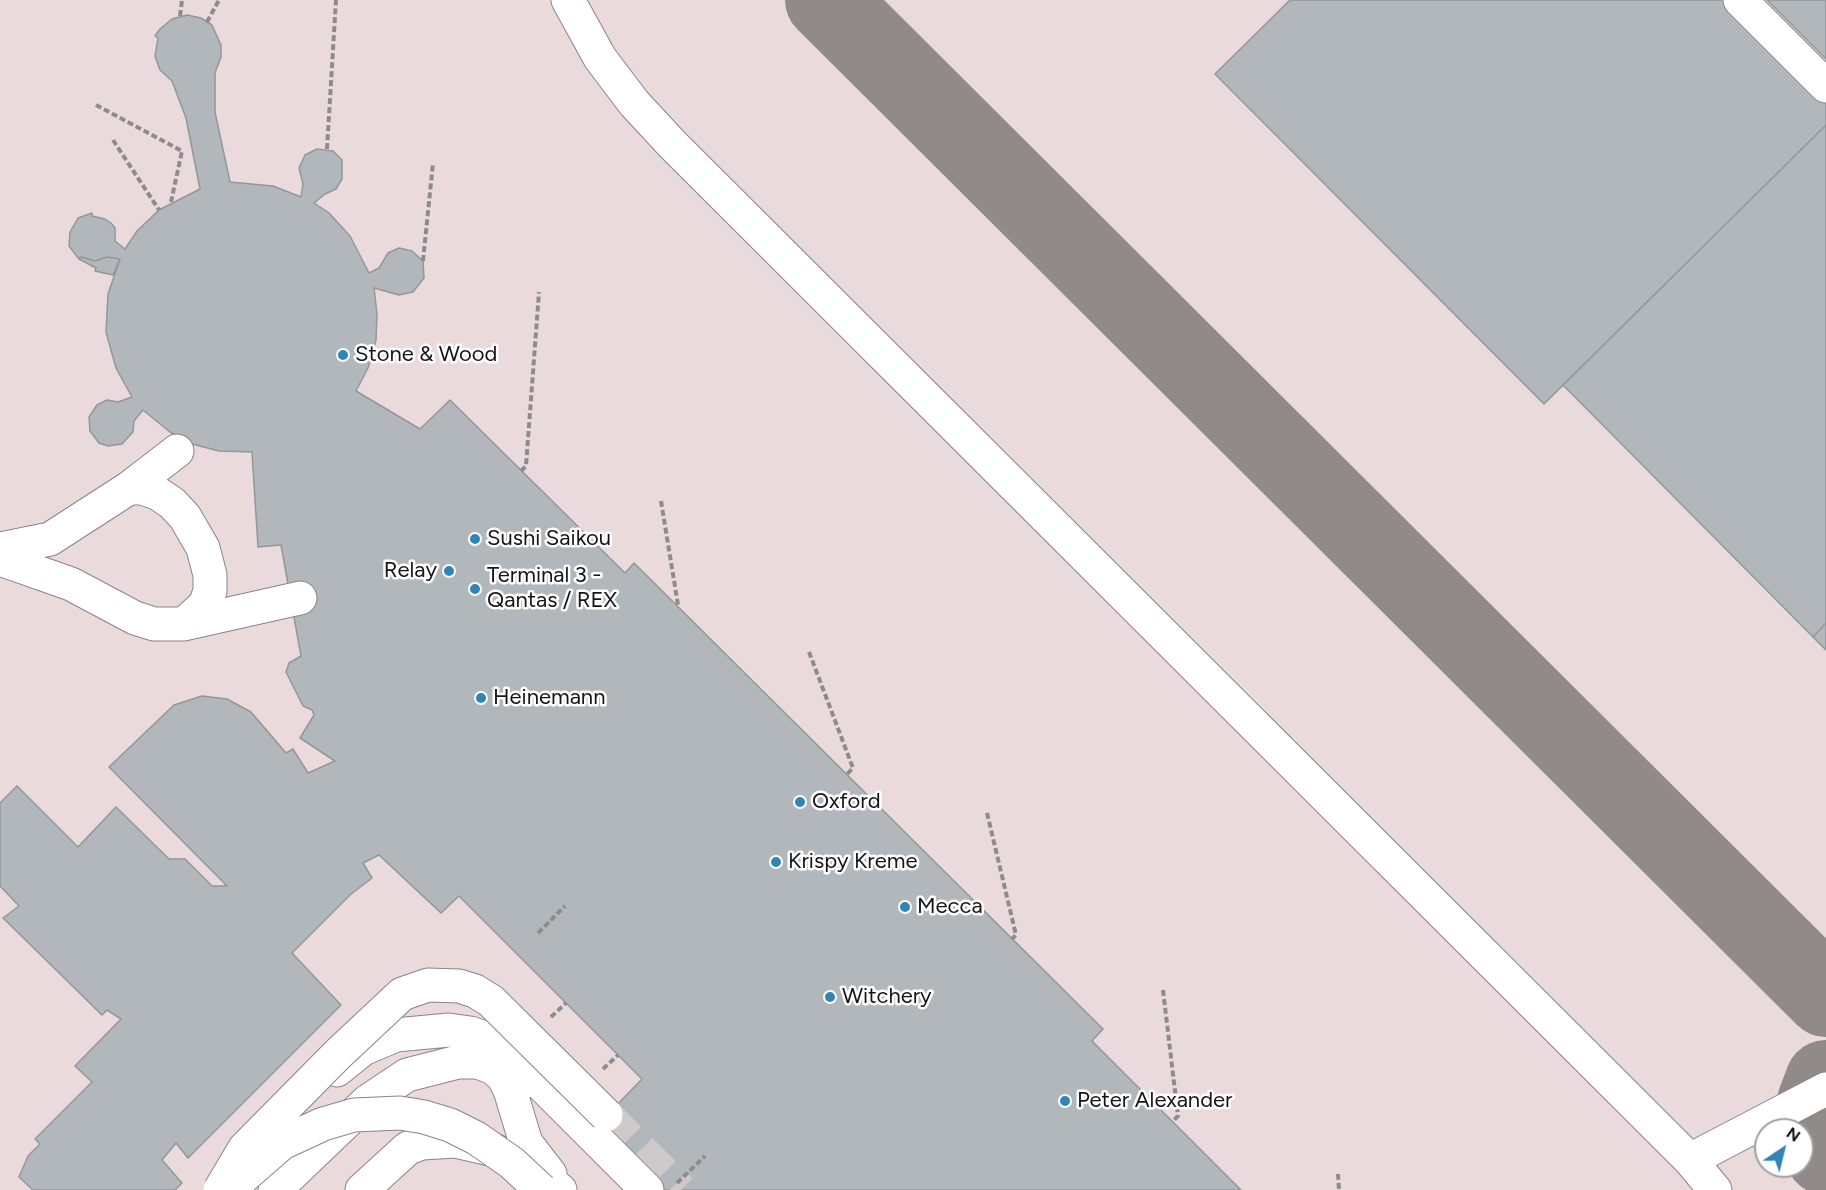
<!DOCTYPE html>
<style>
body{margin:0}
#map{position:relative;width:1826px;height:1190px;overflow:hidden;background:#f1e9e9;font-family:Figtree,sans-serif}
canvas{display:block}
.north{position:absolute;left:1754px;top:1118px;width:60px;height:60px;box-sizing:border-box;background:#fff;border:2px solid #a2a1a1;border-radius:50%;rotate:35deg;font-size:16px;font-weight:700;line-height:24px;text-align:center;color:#161414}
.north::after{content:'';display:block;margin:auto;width:21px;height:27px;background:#2f85b4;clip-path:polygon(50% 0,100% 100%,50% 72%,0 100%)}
</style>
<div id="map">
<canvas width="1826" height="1190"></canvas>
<div class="north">N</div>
</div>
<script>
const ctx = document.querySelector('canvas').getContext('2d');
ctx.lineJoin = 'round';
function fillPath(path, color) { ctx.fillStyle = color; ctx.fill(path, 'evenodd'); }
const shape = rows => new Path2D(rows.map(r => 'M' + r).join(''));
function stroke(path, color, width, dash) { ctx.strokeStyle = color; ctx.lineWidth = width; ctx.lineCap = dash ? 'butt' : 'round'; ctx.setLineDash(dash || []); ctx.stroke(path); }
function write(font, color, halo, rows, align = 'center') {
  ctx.font = font + ' Figtree,sans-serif'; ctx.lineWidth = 5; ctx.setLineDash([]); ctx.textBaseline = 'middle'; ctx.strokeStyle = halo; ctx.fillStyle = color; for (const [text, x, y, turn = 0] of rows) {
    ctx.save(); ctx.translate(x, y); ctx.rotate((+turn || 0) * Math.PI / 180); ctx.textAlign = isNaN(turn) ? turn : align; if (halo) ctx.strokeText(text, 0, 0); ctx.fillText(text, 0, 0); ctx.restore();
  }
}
const built = shape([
 [0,0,1826,0,1826,1190,0,1190],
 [1766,1130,1802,1130,1802,1166,1766,1166]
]);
const taxiway = shape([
 [826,0,1826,996],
 [1826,1081,1818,1102,1817,1125,1826,1154]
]);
const building = shape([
 [1290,0,1725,0,1826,101,1826,125,1544,404,1215,74,1290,0],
 [1767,0,1826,0,1826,59,1767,0],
 [187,15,201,18,212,25,221,45,221,57,215,73,215,112,230,182,273,186,301,197,303,184,299,168,305,155,317,149,333,151,342,160,342,179,336,189,325,194,314,203,329,213,350,236,369,273,379,268,388,253,399,248,412,251,423,261,424,278,413,292,399,295,374,288,377,314,376,340,368,368,356,391,420,429,450,400,625,573,634,563,1103,1029,1092,1041,1241,1190,631,1190,582,1141,642,1079,459,896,441,913,379,855,363,863,372,878,350,895,292,953,341,1005,188,1158,176,1143,162,1160,182,1183,175,1190,33,1190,19,1177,28,1156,40,1144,35,1139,92,1082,75,1066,121,1019,107,1010,102,1015,3,918,19,906,0,886,0,803,17,786,78,847,116,807,169,859,185,859,212,886,227,886,109,767,174,705,202,696,227,699,251,712,286,753,293,749,308,773,335,761,300,738,314,715,312,710,303,706,286,672,289,663,301,656,281,545,258,547,252,452,219,451,192,444,170,432,143,410,134,421,133,432,122,444,108,446,99,443,90,431,89,417,97,405,107,400,118,402,132,397,116,368,106,332,108,294,120,259,107,257,95,261,81,257,79,259,69,246,70,232,78,218,92,213,92,216,105,219,111,223,115,228,115,241,125,249,137,231,159,210,200,189,186,118,172,81,160,70,155,56,158,38,155,36,160,29,172,19,187,15],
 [1826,125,1826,623,1813,637,1563,385,1826,125],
 [81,257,95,261,107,257,120,259,113,275,95,271,96,268,79,259,81,257],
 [1826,623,1826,650,1813,637,1826,623]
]);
const minorTunnel = shape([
 [606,1115,681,1190]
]);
const path = shape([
 [180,16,182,0],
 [207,22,219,0],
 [96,105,182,151,171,202],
 [113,140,159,210],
 [327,149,336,0],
 [423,261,433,163],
 [521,471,526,466,539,292],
 [661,501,678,605],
 [809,652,853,768,847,774],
 [987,813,1016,935,1012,939],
 [538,933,565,906],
 [1163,990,1178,1116,1173,1121],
 [551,1017,566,1003],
 [603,1069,618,1055],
 [1338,1174,1339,1190],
 [677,1183,705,1156]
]);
const minor = shape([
 [568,0,600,58,634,103,672,144,1690,1160,1715,1190],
 [1740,0,1826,86],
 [129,488,142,488,157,493,172,503,185,517,203,548,210,575,210,591,205,605,184,624],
 [0,549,50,539,129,488,177,451],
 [0,559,71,584,135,618,154,624,184,624,300,598],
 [490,1064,504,1078,510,1090,526,1143,550,1174],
 [337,1070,363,1049,396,1035,449,1030,470,1033,491,1040,510,1053,647,1190],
 [1690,1160,1826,1089],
 [275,1190,368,1101,407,1075,458,1062,478,1062,527,1081],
 [362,1190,408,1148,422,1143,455,1141,494,1150,542,1176,560,1190]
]);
const minorBridge = shape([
 [243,1177,282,1143,323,1124,354,1115,400,1113,424,1117,450,1125,476,1138,512,1163,541,1190],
 [220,1190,245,1148,338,1054,402,994,428,985,459,986,475,991,491,1001,606,1115]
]);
const markers = [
 [343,355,6,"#2f85b4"],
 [475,539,6,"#2f85b4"],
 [449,571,6,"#2f85b4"],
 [475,589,6,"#2f85b4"],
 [481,698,6,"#2f85b4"],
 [800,802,6,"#2f85b4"],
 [776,862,6,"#2f85b4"],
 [905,907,6,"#2f85b4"],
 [830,997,6,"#2f85b4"],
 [1065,1101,6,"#2f85b4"]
];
const poiNames = [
 ["Stone & Wood",355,355],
 ["Sushi Saikou",487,539],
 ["Relay",437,571,"right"],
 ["Terminal 3 -",487,576],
 ["Qantas / REX",487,601],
 ["Heinemann",493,698],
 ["Oxford",812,802],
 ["Krispy Kreme",788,862],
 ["Mecca",917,907],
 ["Witchery",842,997],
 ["Peter Alexander",1077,1101]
];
fillPath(built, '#ebdadb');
stroke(taxiway, '#908a8a', 82);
fillPath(building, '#b1b7bb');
stroke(building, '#91979b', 1.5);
stroke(minorTunnel, '#d0c9c9', 33, [33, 16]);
stroke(minor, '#8b8484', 35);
stroke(path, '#908b8b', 4, [6, 3]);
stroke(minor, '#fff', 33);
stroke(minorBridge, '#8b8484', 35, []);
stroke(minorBridge, '#fff', 33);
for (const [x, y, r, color] of markers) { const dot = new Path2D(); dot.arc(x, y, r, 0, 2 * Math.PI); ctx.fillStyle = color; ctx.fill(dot); stroke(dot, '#fff', 2); }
write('22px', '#161414', '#fff', poiNames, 'left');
</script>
